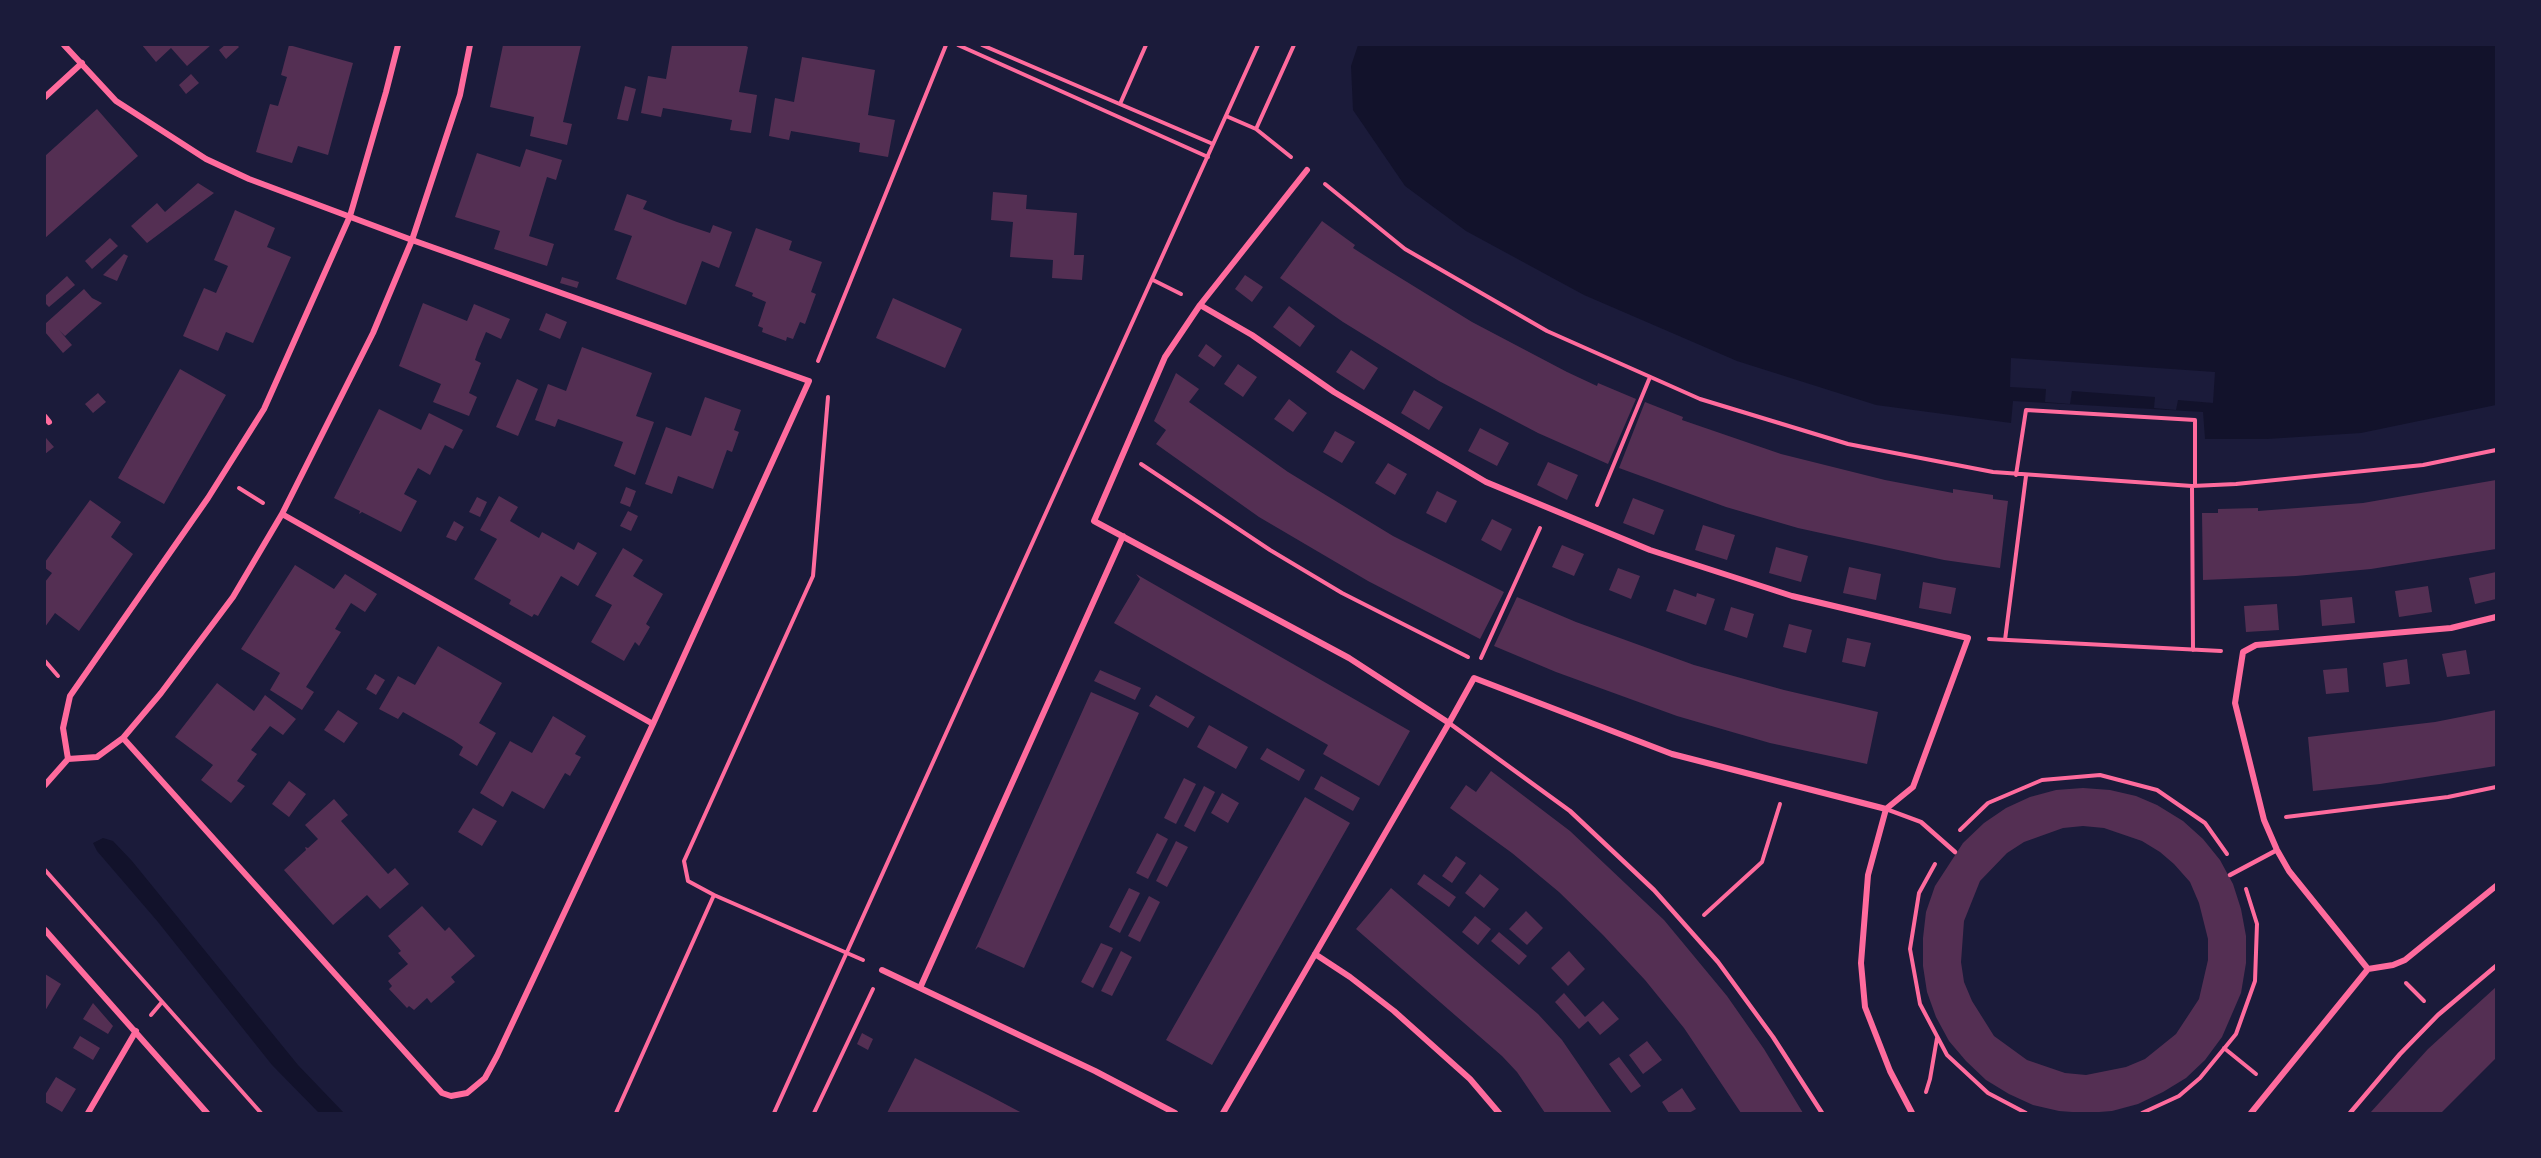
<!DOCTYPE html>
<style>
body{margin:0}
#map{position:relative;width:2541px;height:1158px;overflow:hidden;background:#1b1b3a;font-family:Roboto,sans-serif}
canvas{display:block}
.frame{position:absolute;inset:0;border:46px solid #1b1b3a;pointer-events:none}
</style>
<div id="map">
<canvas width="2541" height="1158"></canvas>
<div class="frame"></div>
</div>
<script>
const ctx = document.querySelector('canvas').getContext('2d');
ctx.lineJoin = 'round';
function fillPath(path, color) { ctx.fillStyle = color; ctx.fill(path, 'evenodd'); }
const shape = rows => new Path2D(rows.map(r => 'M' + r).join(''));
function stroke(path, color, width, dash) { ctx.strokeStyle = color; ctx.lineWidth = width; ctx.lineCap = dash ? 'butt' : 'round'; ctx.setLineDash(dash || []); ctx.stroke(path); }
const water = shape([
 [1358,45,2496,45,2496,405,2361,433,2267,439,2205,439,2203,412,2013,401,2011,423,1876,405,1737,361,1584,295,1466,231,1405,186,1353,110,1351,66],
 [103,838,113,841,132,861,298,1065,344,1113,319,1113,272,1065,158,922,97,851,93,843]
]);
const pier = shape([
 [2011,358,2215,372,2213,403,2178,400,2176,410,2154,408,2155,397,2072,391,2070,404,2045,402,2046,389,2010,387]
]);
const building = shape([
 [142,45,211,45,187,66,171,48,156,62],
 [225,45,237,45,239,47,226,59,219,50],
 [289,45,353,63,328,155,298,146,292,163,256,152,270,104,278,106,287,77,281,75],
 [503,45,581,45,563,122,572,124,567,145,530,136,534,117,490,107],
 [672,45,744,45,748,47,739,92,757,95,751,133,730,130,732,120,698,114,663,108,661,117,641,113,648,76,666,79],
 [802,57,875,70,868,115,895,120,888,157,859,152,860,143,826,137,791,131,789,140,769,136,775,98,794,102],
 [191,74,199,83,186,94,179,85],
 [625,86,636,89,628,121,617,119],
 [97,109,138,156,45,238,45,156],
 [526,149,562,160,556,180,547,177,529,236,554,244,547,266,494,249,500,231,455,217,477,153,520,167],
 [198,183,214,193,147,243,131,226,157,203,165,212],
 [993,192,1027,195,1026,209,1077,213,1074,255,1084,255,1082,280,1052,278,1053,260,1010,257,1013,222,991,220],
 [627,194,647,201,643,209,677,222,710,233,713,225,732,232,719,268,702,261,686,305,616,279,632,236,614,230],
 [235,210,275,228,267,247,291,257,253,343,226,332,218,351,183,336,204,288,216,293,228,266,214,260],
 [1322,221,1355,245,1353,248,1381,266,1472,322,1567,372,1597,386,1598,383,1636,399,1608,464,1538,433,1439,381,1343,322,1280,278],
 [756,228,792,241,789,250,822,262,811,292,816,294,805,324,800,322,793,339,787,337,786,341,762,332,763,328,758,326,766,302,752,296,753,293,735,286],
 [110,238,118,246,92,269,85,261],
 [124,254,128,256,117,281,103,275],
 [1245,275,1263,287,1252,302,1235,289],
 [67,276,75,285,49,307,45,303,45,296],
 [562,277,579,282,577,288,560,283],
 [84,289,92,298,102,303,65,336,59,330,72,345,63,353,45,332,45,324],
 [893,298,962,329,945,368,876,338],
 [423,303,467,321,474,304,510,319,501,339,486,332,478,351,475,360,481,363,469,393,477,397,469,416,433,402,441,384,399,366],
 [1289,306,1315,326,1300,347,1273,327],
 [546,313,567,322,560,339,539,330],
 [1206,344,1222,356,1214,367,1198,356],
 [582,347,652,373,636,416,654,422,635,475,614,466,623,442,558,419,555,427,535,420,548,384,566,391],
 [1351,350,1378,368,1364,390,1336,372],
 [1238,364,1257,377,1243,397,1224,384],
 [180,369,226,395,164,504,118,478],
 [1176,373,1199,389,1189,402,1288,472,1393,536,1504,592,1480,639,1368,581,1259,517,1156,444,1166,430,1154,421],
 [517,379,538,389,518,436,496,427],
 [1414,390,1443,407,1429,430,1401,413],
 [98,393,106,402,93,413,85,404],
 [705,397,741,410,734,430,739,432,732,452,727,450,713,489,678,476,672,494,645,484,666,427,691,436],
 [1289,399,1307,413,1293,432,1274,419],
 [1645,402,1683,417,1682,420,1781,454,1885,480,1953,493,1953,489,1993,495,1993,499,2008,501,2000,568,1944,560,1798,528,1726,507,1619,468],
 [379,409,421,430,429,413,463,430,453,449,445,445,430,475,418,468,404,494,417,501,401,532,362,512,359,514,360,511,334,498],
 [1480,428,1509,443,1497,466,1468,451],
 [1335,431,1355,442,1342,463,1323,452],
 [46,438,54,447,45,454,45,439],
 [1548,462,1578,475,1567,500,1537,485],
 [1388,463,1407,474,1395,495,1375,483],
 [2496,480,2496,549,2371,569,2296,576,2203,580,2202,513,2218,513,2218,509,2258,508,2258,511,2363,503],
 [626,487,636,491,630,507,620,503],
 [1437,491,1457,501,1446,523,1426,513],
 [499,496,518,507,510,521,539,538,542,532,574,550,578,542,597,553,578,586,561,576,538,616,534,614,532,617,509,604,511,600,474,579,497,539,480,530],
 [477,497,487,502,480,517,469,512],
 [1633,498,1664,510,1654,535,1623,523],
 [90,500,121,522,111,537,133,554,79,631,55,613,45,627,45,582,52,573,45,568,45,562],
 [628,511,638,516,631,531,620,526],
 [1492,519,1512,529,1501,551,1481,540],
 [454,521,464,527,456,541,446,537],
 [1703,525,1735,535,1727,560,1695,550],
 [1562,545,1584,554,1574,576,1552,567],
 [1776,547,1808,556,1801,582,1769,573],
 [623,548,643,560,633,576,663,594,646,624,650,627,639,646,635,642,624,661,591,642,612,605,595,596],
 [295,565,334,589,345,574,377,594,365,612,351,603,335,629,341,632,306,687,314,692,302,710,270,690,280,673,241,649],
 [1849,567,1881,574,1876,600,1843,593],
 [1618,568,1640,576,1631,599,1609,590],
 [2496,572,2496,599,2475,604,2469,578],
 [1136,574,1410,731,1379,786,1323,754,1328,745,1114,623,1140,579],
 [1923,582,1956,588,1951,614,1919,608],
 [2428,586,2432,612,2399,617,2395,591],
 [1674,589,1696,597,1697,593,1715,599,1706,625,1666,611],
 [1517,597,1576,622,1694,665,1784,690,1878,712,1867,764,1770,743,1677,716,1556,672,1494,646],
 [2352,597,2355,623,2322,626,2320,600],
 [2277,604,2279,630,2246,632,2244,606],
 [1731,607,1754,614,1747,638,1724,630],
 [1789,624,1812,630,1806,653,1783,647],
 [1847,638,1871,643,1865,667,1842,662],
 [438,646,502,683,479,723,496,733,477,766,459,755,463,747,453,740,403,712,398,719,379,709,398,676,415,685],
 [2466,650,2470,674,2447,677,2442,654],
 [2407,659,2410,684,2386,687,2383,663],
 [2347,668,2349,692,2326,694,2323,670],
 [1100,670,1141,688,1135,700,1094,681],
 [375,674,385,680,376,695,366,689],
 [217,683,254,711,265,695,296,719,283,735,270,726,251,750,257,754,237,781,245,786,231,803,201,780,213,765,175,737],
 [1091,692,1139,713,1024,968,978,947,975,950],
 [1156,695,1195,717,1188,728,1149,706],
 [338,710,358,723,344,743,324,730],
 [2496,710,2496,766,2380,784,2313,791,2308,737,2435,722],
 [553,716,586,736,575,754,581,757,570,776,565,773,544,809,512,791,503,807,480,793,510,741,532,753],
 [1209,725,1248,747,1236,769,1197,747],
 [1267,748,1305,770,1299,781,1260,759],
 [1491,771,1570,831,1664,920,1727,996,1764,1049,1803,1113,1741,1113,1684,1028,1645,980,1603,935,1559,892,1512,853,1450,808,1466,785,1476,792],
 [1321,776,1360,798,1353,811,1314,789],
 [1184,778,1196,784,1176,824,1164,818],
 [289,781,306,794,289,817,272,804],
 [1204,786,1215,792,1195,832,1184,826],
 [2083,788,2110,790,2136,796,2157,805,2183,821,2203,839,2220,860,2233,884,2241,909,2246,936,2246,963,2241,993,2222,1037,2205,1060,2186,1078,2163,1092,2138,1104,2112,1111,2086,1113,2059,1111,2033,1105,2009,1094,1986,1080,1966,1061,1949,1041,1936,1017,1927,992,1923,966,1923,938,1926,912,1935,886,1963,843,1984,823,2006,808,2030,797,2056,790],
 [2083,826,2104,828,2142,841,2160,852,2174,864,2190,882,2199,903,2208,939,2208,960,2199,999,2176,1034,2145,1059,2126,1067,2086,1075,2065,1073,2027,1060,1994,1036,1972,1001,1964,982,1961,962,1964,921,1980,881,2007,853,2024,842,2063,828],
 [1222,793,1239,803,1228,823,1211,813],
 [1305,797,1350,823,1212,1065,1166,1040],
 [334,799,348,815,341,821,388,874,395,868,409,884,380,909,367,895,333,925,284,870,306,850,305,847,308,848,318,839,305,825],
 [473,808,497,821,482,846,458,832],
 [1157,833,1168,839,1148,879,1136,873],
 [1176,841,1188,847,1167,887,1156,881],
 [1456,856,1466,863,1452,883,1442,876],
 [1424,874,1456,897,1449,907,1417,884],
 [1480,874,1499,889,1484,908,1465,893],
 [1129,888,1140,893,1120,933,1109,927],
 [1391,888,1538,1014,1562,1040,1612,1113,1545,1113,1517,1072,1502,1056,1356,929],
 [1149,896,1160,902,1140,942,1128,936],
 [422,906,445,931,449,927,475,956,451,977,455,982,431,1003,427,998,414,1010,409,1006,407,1008,389,989,392,986,388,981,408,964,398,953,401,951,388,936],
 [1526,911,1543,928,1527,945,1509,929],
 [1475,916,1491,929,1478,945,1462,932],
 [1499,932,1527,956,1519,965,1491,941],
 [1101,943,1113,948,1093,988,1081,982],
 [1121,951,1132,957,1112,996,1101,991],
 [1569,951,1585,969,1568,986,1551,968],
 [45,974,61,984,45,1011],
 [2496,987,2496,1058,2441,1113,2370,1113,2428,1049],
 [1564,993,1585,1017,1603,1001,1619,1019,1600,1035,1588,1021,1579,1029,1555,1002],
 [93,1003,113,1026,108,1034,83,1019],
 [862,1033,873,1039,868,1050,857,1044],
 [80,1036,100,1048,93,1060,73,1048],
 [1647,1041,1662,1060,1643,1074,1629,1055],
 [1619,1057,1641,1086,1631,1093,1609,1064],
 [915,1058,988,1095,1022,1113,887,1113],
 [56,1077,76,1089,62,1112,45,1102,45,1095],
 [1682,1088,1696,1109,1689,1113,1669,1113,1662,1102]
]);
const path = shape([
 [958,45,1208,157],
 [982,45,1213,144],
 [1120,104,1146,45],
 [1226,116,1256,129,1291,157],
 [1256,129,1294,45],
 [1325,184,1405,249,1547,331,1700,399,1848,444,1993,472,2192,486,2236,484,2423,465,2496,450],
 [1153,280,1181,294],
 [818,361,946,45],
 [1141,464,1270,550,1342,593,1468,657],
 [2016,475,2026,410,2195,420,2195,485],
 [2192,486,2193,650],
 [239,488,263,503],
 [1597,505,1650,377],
 [1989,639,2221,651],
 [2005,640,2026,476],
 [1481,658,1540,528],
 [45,661,58,676],
 [2286,817,2448,797,2496,787],
 [1960,830,1988,803,2042,780,2100,775,2157,790,2205,823,2227,854],
 [1935,864,1919,893,1910,949,1920,1004,1947,1055,1988,1093,2026,1113],
 [45,870,261,1113],
 [714,895,688,881,684,861,813,576,828,397],
 [1704,915,1762,862,1780,804],
 [2406,983,2424,1001],
 [151,1015,162,1002],
 [2224,1048,2256,1074],
 [1926,1092,1930,1079,1937,1038],
 [616,1113,714,895,863,960],
 [774,1113,1258,45],
 [814,1113,873,989],
 [2142,1113,2179,1096,2200,1078,2236,1034,2255,981,2257,924,2246,889]
]);
const service = shape([
 [1449,723,1570,811,1654,890,1718,962,1773,1037,1822,1113],
 [1886,809,1921,822,1955,852],
 [2230,875,2277,850],
 [2350,1113,2400,1054,2438,1015,2496,966]
]);
const minor = shape([
 [64,45,116,101,206,159,249,179,412,240,809,381,653,724,497,1056,485,1078,467,1093,451,1096,442,1093,123,738],
 [45,97,82,63],
 [1307,170,1200,305,1165,357,1094,521,1349,658,1449,723,1474,678,1672,754,1886,809],
 [1200,305,1252,335,1334,392,1486,482,1650,550,1792,596,1968,638,1913,787,1886,809],
 [45,417,49,422],
 [282,514,653,724],
 [68,759,63,728,70,696,208,498,264,409,350,216,386,92,398,45],
 [45,785,68,759,97,757,123,738,161,693,233,597,282,514,373,333,412,240,460,95,470,45],
 [1886,809,1868,875,1861,963,1865,1007,1890,1071,1912,1113],
 [45,930,207,1113],
 [1315,954,1350,977,1394,1011,1470,1079,1499,1113],
 [2368,969,2289,871,2277,850,2264,820,2235,703,2243,652,2256,645,2451,628,2496,617],
 [882,970,920,988,1123,536],
 [920,988,1095,1071,1175,1113],
 [88,1113,136,1031],
 [1223,1113,1449,723],
 [2251,1113,2368,969,2393,965,2405,960,2496,886]
]);
fillPath(water, '#12122b');
fillPath(pier, '#1b1b3a');
fillPath(building, '#542f53');
stroke(path, '#ff6b9d', 4);
stroke(service, '#ff6b9d', 4.5);
stroke(minor, '#ff6b9d', 6);
</script>
